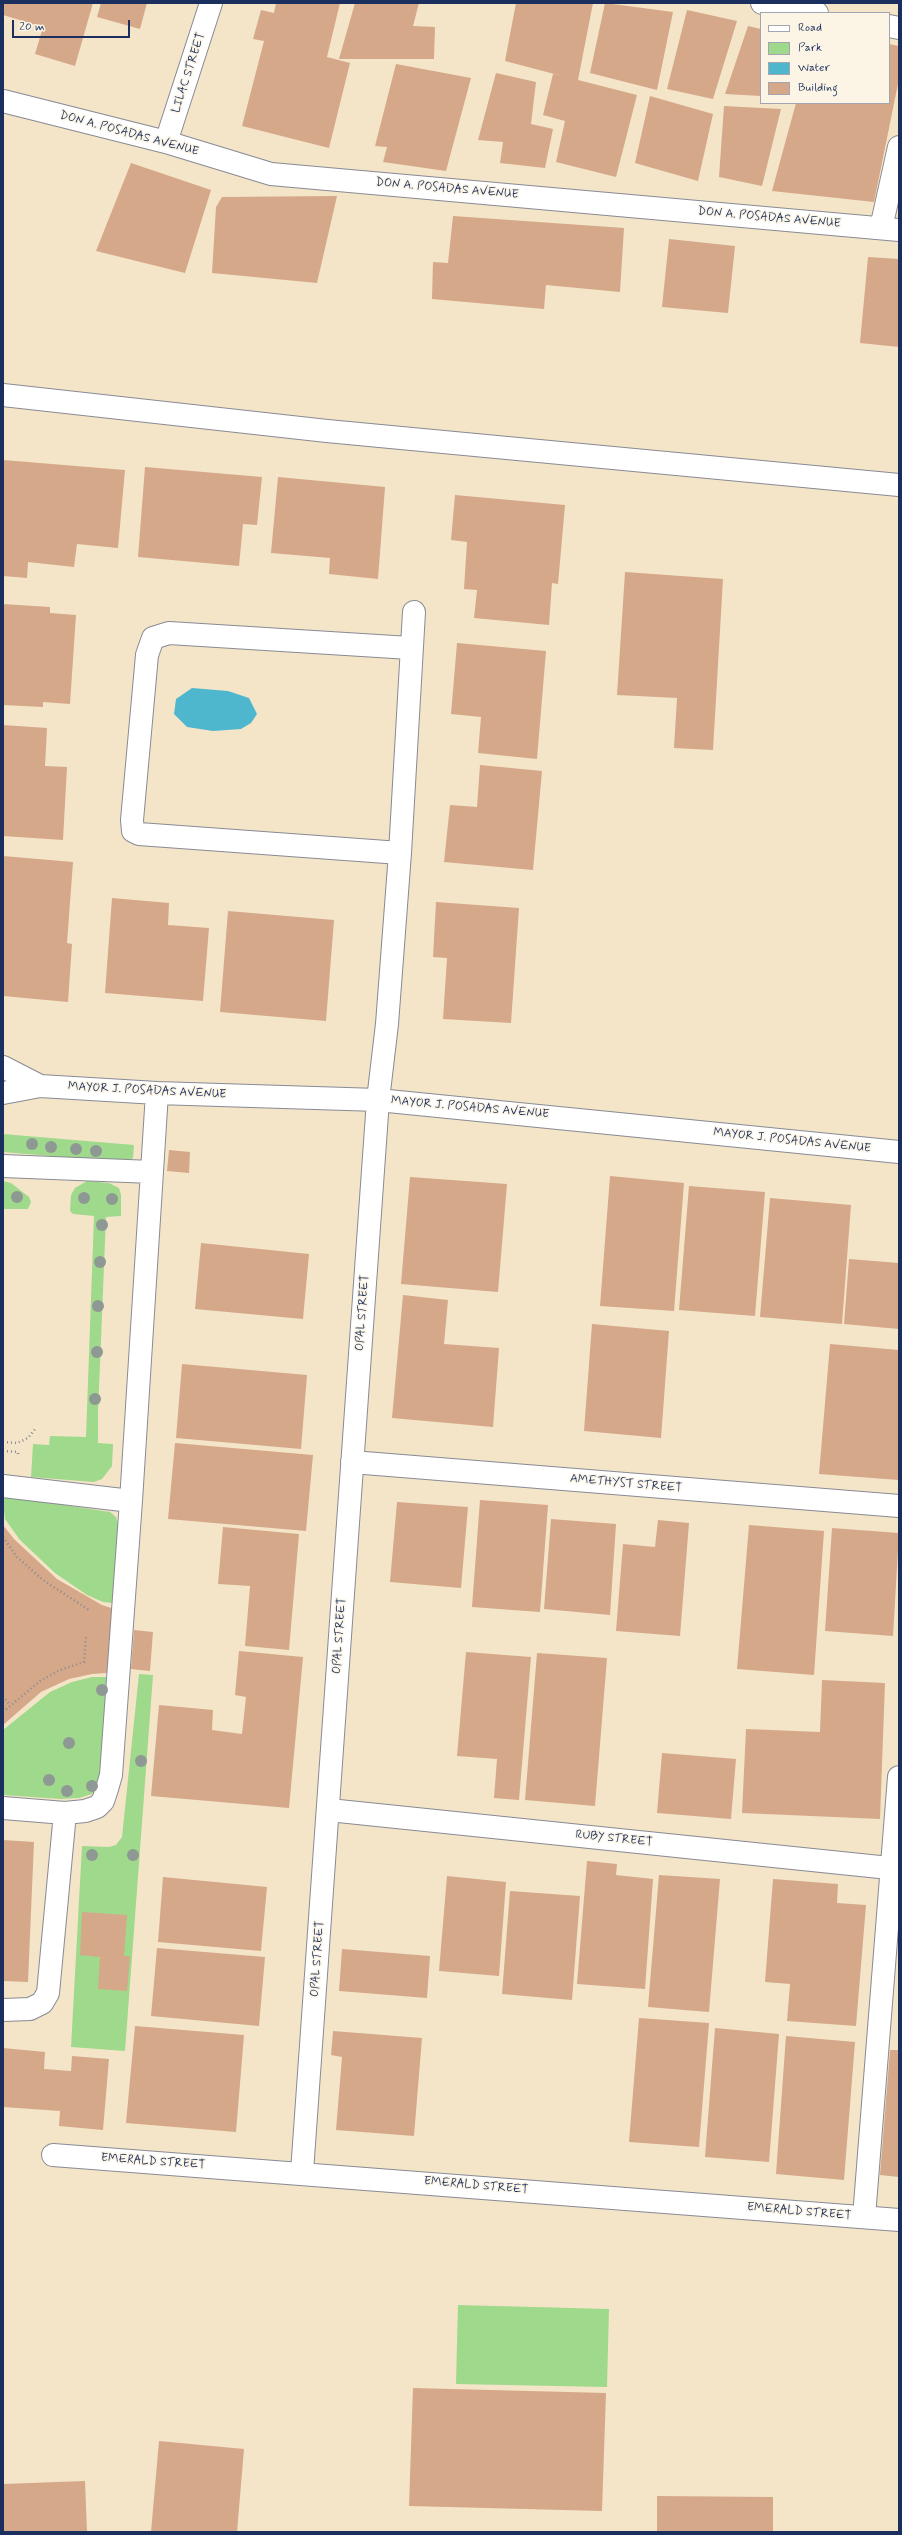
<!DOCTYPE html>
<style>
body{margin:0}
#map{position:relative;width:902px;height:2535px;overflow:hidden;background:#f4e5c9;font-family:Mynerve,sans-serif}
canvas{display:block}
.frame{position:absolute;inset:0;border:4px solid #1b2f5e;pointer-events:none}
.legend{position:absolute;left:760px;top:12px;width:130px;height:92px;box-sizing:border-box;background:#fcf5e5;border:1px solid #a2a6af;margin:0;padding:5px 7px;list-style:none;font-size:12px;color:#1b2f5e}
.legend li{display:flex;align-items:center;gap:8px;height:20px}
.legend b{width:20px;border:1px solid #a2a6af}
.scale{position:absolute;left:12px;top:20px;width:118px;height:18px;box-sizing:border-box;border:2px solid #1b2f5e;border-top:0;padding-left:5px;font-size:12px;line-height:14px;white-space:nowrap;color:#1b2f5e;-webkit-text-stroke:3px #fcf5e5;paint-order:stroke}
</style>
<div id="map">
<canvas width="902" height="2535"></canvas>
<div class="frame"></div>
<ul class="legend">
<li><b style="height:5px;background:#fff"></b>Road</li>
<li><b style="height:11px;background:#9fd98b"></b>Park</li>
<li><b style="height:11px;background:#4fb7cd"></b>Water</li>
<li><b style="height:11px;background:#d5a889"></b>Building</li>
</ul>
<div class="scale">20 m</div>
</div>
<script>
const ctx = document.querySelector('canvas').getContext('2d');
ctx.lineJoin = 'round';
function fillPath(path, color) { ctx.fillStyle = color; ctx.fill(path, 'evenodd'); }
const shape = rows => new Path2D(rows.map(r => 'M' + r).join(''));
function stroke(path, color, width, dash) { ctx.strokeStyle = color; ctx.lineWidth = width; ctx.lineCap = dash ? 'butt' : 'round'; ctx.setLineDash(dash || []); ctx.stroke(path); }
function write(font, color, halo, rows, align = 'center') {
  ctx.font = font + ' Mynerve,sans-serif'; ctx.lineWidth = 3; ctx.setLineDash([]); ctx.textBaseline = 'middle'; ctx.strokeStyle = halo; ctx.fillStyle = color; for (const [text, x, y, turn = 0] of rows) {
    ctx.save(); ctx.translate(x, y); ctx.rotate((+turn || 0) * Math.PI / 180); ctx.textAlign = isNaN(turn) ? turn : align; if (halo) ctx.strokeText(text, 0, 0); ctx.fillText(text, 0, 0); ctx.restore();
  }
}
const green = shape([
 [3,1134,134,1145,133,1158,128,1161,111,1161,3,1152],
 [3,1181,11,1183,29,1197,31,1202,28,1209,3,1209],
 [87,1181,109,1183,119,1188,121,1195,121,1216,106,1217,98,1413,98,1443,113,1444,112,1466,102,1479,94,1482,31,1477,33,1444,49,1445,50,1436,86,1437,94,1216,73,1214,70,1211,71,1195,75,1188],
 [6,1496,110,1512,116,1517,119,1527,113,1603,103,1602,87,1595,55,1573,20,1540,5,1519,3,1501],
 [139,1674,153,1675,125,2051,71,2047,82,1846,109,1847,116,1845,122,1837],
 [92,1677,109,1677,104,1769,95,1793,79,1798,61,1799,3,1795,3,1730,50,1692,72,1682],
 [458,2305,609,2309,607,2387,456,2384]
]);
const water = shape([
 [192,688,228,691,249,698,257,714,251,723,241,729,213,731,187,727,174,714,176,699]
]);
const building = shape([
 [3,3,93,3,75,66,35,54,43,27,3,15],
 [101,3,147,3,140,29,97,17],
 [276,3,340,3,327,57,350,63,329,148,242,126,264,41,253,39,261,10,274,13],
 [355,3,419,3,413,26,435,27,434,59,339,59],
 [516,3,593,3,578,80,637,95,616,177,556,162,565,121,543,115,553,74,562,76,505,61],
 [605,3,673,12,657,90,590,73],
 [687,10,737,21,713,99,667,89],
 [748,26,761,29,761,96,725,94],
 [889,44,899,46,899,79,874,202,772,191,796,103,889,103],
 [396,64,471,78,446,171,383,162,387,147,375,146],
 [496,73,536,82,531,124,553,129,545,168,500,163,503,142,478,140],
 [650,96,713,114,698,181,635,163],
 [724,106,781,109,762,186,719,177],
 [131,163,211,190,185,273,96,251],
 [337,196,317,283,212,273,216,207,222,197],
 [453,216,624,228,620,292,546,285,544,309,432,299,433,262,448,263],
 [669,239,735,246,728,313,662,307],
 [868,257,899,259,899,347,860,343],
 [3,460,125,470,118,548,77,544,74,567,28,562,27,578,3,576],
 [145,467,262,477,257,525,243,524,239,566,138,557],
 [278,477,385,487,378,579,329,574,330,558,271,553],
 [455,495,565,505,558,584,552,583,549,625,474,618,477,590,464,589,467,542,451,540],
 [625,572,723,579,713,750,674,748,677,698,617,695],
 [3,604,50,607,50,613,76,615,70,704,43,702,43,707,3,705],
 [457,643,546,651,537,759,478,753,481,717,451,714],
 [3,725,47,728,45,766,67,767,63,840,3,836],
 [480,765,542,771,533,870,444,862,450,805,477,807],
 [3,856,73,862,67,943,72,944,68,1002,3,996],
 [112,898,169,903,168,925,209,928,203,1001,105,993],
 [436,902,519,908,511,1023,443,1019,447,958,433,957],
 [228,911,334,920,326,1021,220,1012],
 [169,1150,190,1152,189,1173,167,1171],
 [610,1176,684,1183,674,1311,600,1306],
 [410,1177,507,1184,498,1292,401,1284],
 [689,1186,765,1192,755,1316,679,1310],
 [770,1198,851,1205,842,1324,760,1317],
 [201,1243,309,1254,303,1319,195,1309],
 [849,1259,899,1263,899,1329,844,1324],
 [403,1295,448,1300,444,1344,499,1348,493,1427,392,1418],
 [592,1324,669,1331,661,1438,584,1431],
 [830,1344,899,1350,899,1480,819,1474],
 [182,1364,307,1375,301,1449,176,1438],
 [175,1443,313,1455,306,1531,168,1519],
 [480,1500,548,1505,540,1612,472,1607],
 [397,1502,468,1507,461,1588,390,1582],
 [551,1519,616,1524,610,1615,544,1609],
 [658,1520,689,1523,680,1636,616,1631,623,1544,655,1547],
 [3,1525,14,1539,57,1579,102,1605,127,1613,122,1672,92,1674,69,1679,41,1692,3,1725],
 [749,1525,824,1531,814,1675,737,1669],
 [223,1527,299,1534,289,1650,245,1646,250,1586,218,1584],
 [832,1528,899,1533,893,1636,825,1631],
 [134,1630,153,1632,150,1671,131,1669],
 [239,1651,303,1657,289,1808,151,1796,159,1705,213,1710,212,1730,242,1734,246,1697,235,1695],
 [466,1652,531,1657,519,1800,494,1798,497,1759,457,1756],
 [537,1653,607,1658,595,1806,525,1800],
 [822,1680,885,1683,880,1819,742,1813,746,1729,820,1732],
 [662,1753,736,1759,731,1819,657,1813],
 [3,1840,34,1842,28,1982,3,1981],
 [587,1861,617,1864,616,1875,653,1879,645,1989,577,1984],
 [659,1875,720,1879,709,2012,648,2007],
 [447,1876,506,1882,499,1976,439,1971],
 [163,1877,267,1887,261,1951,158,1942],
 [773,1879,838,1884,837,1903,866,1905,856,2026,787,2021,790,1984,765,1982],
 [510,1891,580,1896,572,2000,502,1994],
 [82,1912,127,1915,124,1956,130,1956,127,1991,98,1989,100,1957,80,1955],
 [157,1948,265,1957,259,2026,151,2016],
 [342,1949,430,1956,427,1998,339,1991],
 [639,2018,709,2023,699,2147,629,2142],
 [135,2026,244,2035,236,2132,126,2123],
 [715,2028,779,2034,769,2162,705,2157],
 [333,2031,422,2038,414,2136,336,2130,342,2057,331,2055],
 [786,2036,855,2042,844,2180,776,2174],
 [3,2048,45,2052,44,2069,71,2071,72,2056,109,2059,103,2130,59,2126,60,2111,3,2107],
 [890,2050,899,2050,899,2177,880,2175],
 [413,2388,606,2393,602,2511,409,2506],
 [159,2441,244,2449,237,2532,151,2532],
 [85,2481,87,2532,3,2532,3,2484],
 [657,2496,773,2497,773,2532,657,2532]
]);
const path = shape([
 [3,1442,17,1443,28,1438,36,1428],
 [3,1451,18,1452,18,1455],
 [3,1537,17,1557,43,1580,89,1610],
 [3,1696,10,1705],
 [3,1712,40,1681,60,1670,84,1662,86,1637]
]);
const minor = shape([
 [762,3,817,13],
 [889,26,899,28],
 [3,101,166,142,271,174,899,230],
 [166,142,211,3],
 [881,228,899,147],
 [3,395,327,431,899,485],
 [400,853,139,834,133,831,132,820,147,655,153,638,169,633,410,648],
 [3,1067,40,1086],
 [3,1093,40,1086,157,1093,378,1100,899,1152],
 [3,1166,152,1172],
 [352,1462,899,1506],
 [3,1486,131,1501],
 [3,1808,65,1813,85,1811,97,1807,103,1801,107,1789,111,1775,131,1501,157,1093],
 [329,1810,899,1869],
 [3,2010,30,2009,42,2003,48,1993,65,1813],
 [53,2155,899,2220],
 [302,2172,378,1100,387,1024,400,853,414,612],
 [864,2217,899,1777]
]);
const trees = [
 [32,1144],
 [51,1147],
 [76,1149],
 [96,1151],
 [17,1197],
 [84,1198],
 [112,1199],
 [102,1225],
 [100,1262],
 [98,1306],
 [97,1352],
 [95,1399],
 [102,1690],
 [69,1743],
 [141,1761],
 [49,1780],
 [92,1786],
 [67,1791],
 [92,1855],
 [133,1855]
];
const streetNames = [
 ["LILAC STREET",189,73,-72],
 ["DON A. POSADAS AVENUE",129,134,15],
 ["DON A. POSADAS AVENUE",447,189,5],
 ["DON A. POSADAS AVENUE",769,218,5],
 ["MAYOR J. POSADAS AVENUE",147,1091,3],
 ["MAYOR J. POSADAS AVENUE",470,1108,5],
 ["MAYOR J. POSADAS AVENUE",792,1141,6],
 ["OPAL STREET",363,1313,-86],
 ["AMETHYST STREET",626,1484,5],
 ["OPAL STREET",340,1636,-86],
 ["RUBY STREET",614,1839,6],
 ["OPAL STREET",318,1959,-86],
 ["EMERALD STREET",153,2162,4],
 ["EMERALD STREET",476,2186,5],
 ["EMERALD STREET",799,2212,5]
];
fillPath(green, '#9fd98b');
fillPath(water, '#4fb7cd');
fillPath(building, '#d5a889');
stroke(minor, '#888a94', 24);
stroke(path, '#888a94', 2.5, [1, 3]);
stroke(minor, '#fff', 22);
ctx.fillStyle = '#8f9994';
for (const [x, y] of trees) { ctx.beginPath(); ctx.arc(x, y, 6, 0, 2 * Math.PI); ctx.fill(); }
write('12px', '#1b2f5e', '#fcf5e5', streetNames);
</script>
